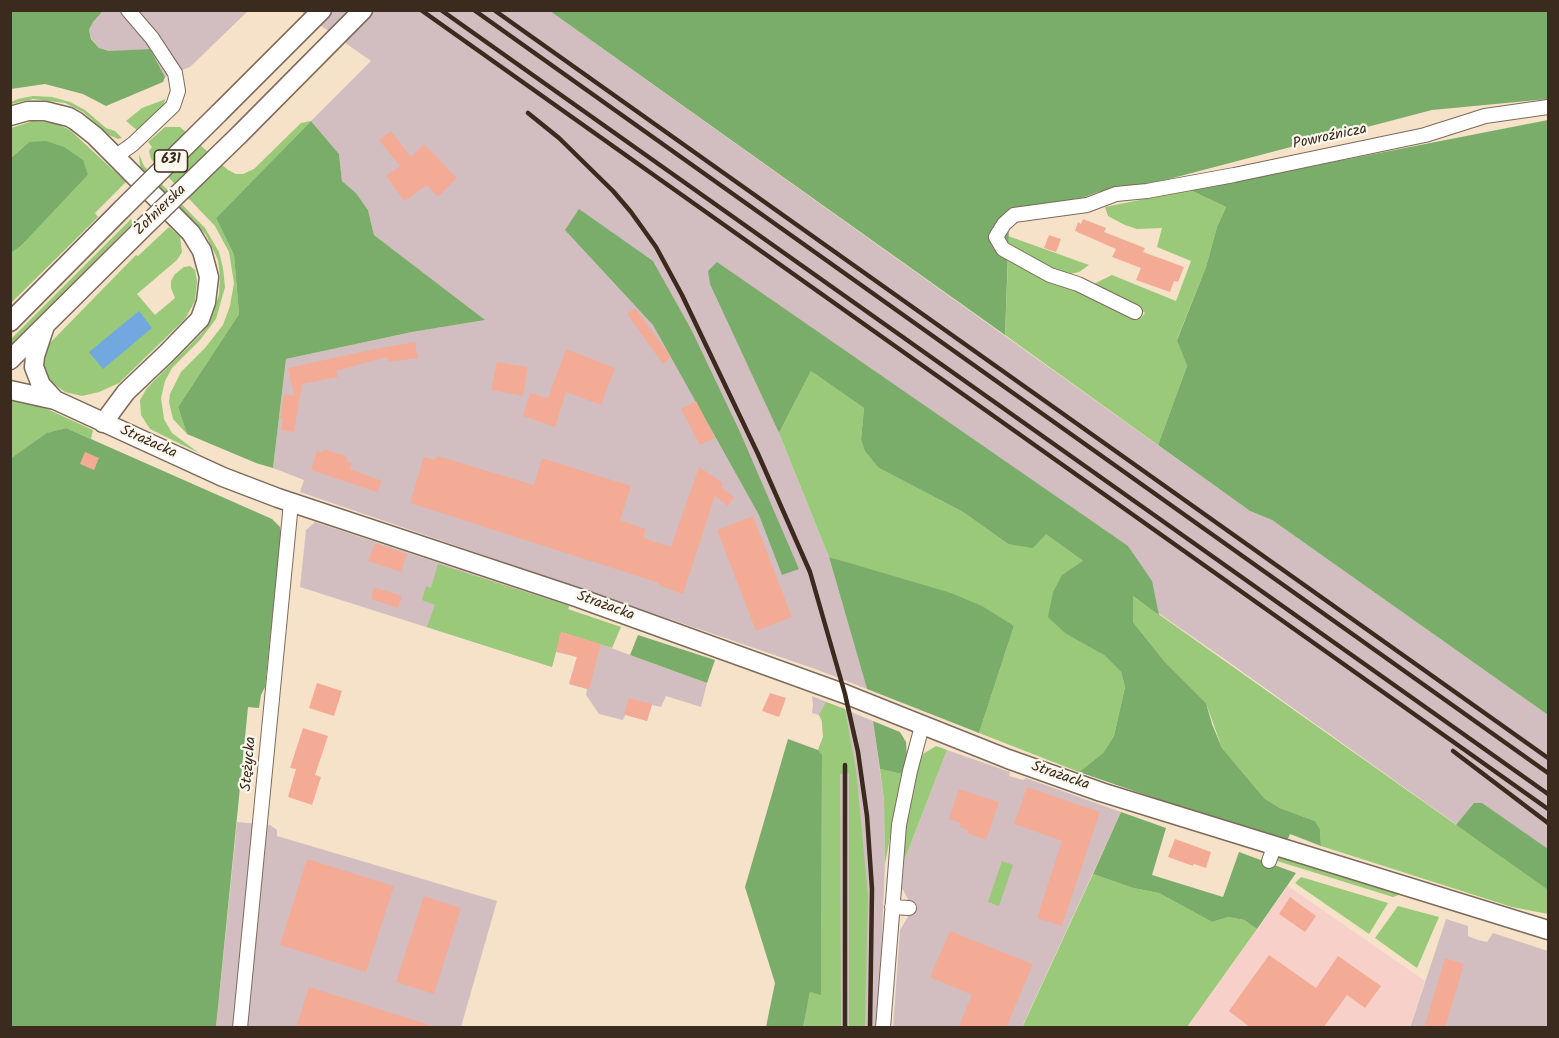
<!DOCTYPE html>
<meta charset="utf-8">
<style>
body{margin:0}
#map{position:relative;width:1559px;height:1038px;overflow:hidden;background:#f5e2c9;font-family:Kalam,sans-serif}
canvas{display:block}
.frame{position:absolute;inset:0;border:12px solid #3b2a1e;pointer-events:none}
</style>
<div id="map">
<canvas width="1559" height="1038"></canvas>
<div class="frame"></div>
</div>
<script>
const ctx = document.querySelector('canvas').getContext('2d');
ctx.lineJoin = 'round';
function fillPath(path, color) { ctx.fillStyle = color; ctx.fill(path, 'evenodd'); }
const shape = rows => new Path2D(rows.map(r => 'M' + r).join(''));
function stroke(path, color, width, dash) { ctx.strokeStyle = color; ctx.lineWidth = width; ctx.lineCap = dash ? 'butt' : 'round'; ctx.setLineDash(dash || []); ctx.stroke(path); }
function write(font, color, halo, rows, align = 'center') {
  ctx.font = font + ' Kalam,sans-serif'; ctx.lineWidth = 4.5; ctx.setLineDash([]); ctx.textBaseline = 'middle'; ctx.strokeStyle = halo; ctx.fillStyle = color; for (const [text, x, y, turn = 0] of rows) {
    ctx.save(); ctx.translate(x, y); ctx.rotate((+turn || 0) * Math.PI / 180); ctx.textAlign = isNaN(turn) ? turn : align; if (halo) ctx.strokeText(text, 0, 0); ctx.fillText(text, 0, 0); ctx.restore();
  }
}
const built = shape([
 [1288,886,1425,981,1410,1027,1187,1028]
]);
const industrial = shape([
 [103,11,248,11,190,67,165,77,150,49,120,51,109,51,99,48,91,38,89,30,93,22],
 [300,11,550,11,1250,511,1272,520,1548,715,1548,890,1223,658,722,309,779,433,829,557,867,689,818,670,300,492,304,480,273,468,286,359,412,332,484,320,374,235,368,210,356,193,342,181,339,154,311,121,371,61],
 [315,522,569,606,562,633,589,640,707,683,701,707,666,696,661,707,652,705,647,721,625,715,623,720,599,714,586,695,587,689,569,684,577,657,556,652,552,667,300,587,306,530],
 [812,696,873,721,884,800,885,864,878,1027,766,1028,821,994,822,757,818,750,823,737,822,721,819,715,812,713,813,704],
 [947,750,1010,772,1009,776,1023,780,1026,778,1121,812,1022,1027,893,1028,900,930,909,915,910,903,902,888,904,861],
 [237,822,270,825,277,830,277,836,497,901,461,1027,216,1028],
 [1446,919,1468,926,1468,936,1478,940,1487,942,1493,933,1548,951,1548,1027,1410,1028]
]);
const green = shape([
 [33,96,52,97,70,102,85,110,106,128,115,131,122,138,118,139,109,135,83,112,65,103,33,99,11,104,11,102,18,99],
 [166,99,160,110,138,131,126,121,142,108],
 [33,121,55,123,70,130,126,182,95,213,98,217,11,303,11,253,21,246,88,175,29,142,11,158,11,128],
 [311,121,216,218,234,255,239,314,178,407,187,434,173,419,169,402,170,394,181,372,205,348,223,325,230,306,234,283,229,252,215,226,151,159,149,151,152,147,148,142,165,127,180,127,228,170,236,174,243,174,254,169,301,123],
 [139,154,144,166,205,228,219,252,223,268,225,287,216,319,200,340,172,368,165,381,161,398,164,419,172,433,199,453,150,429,141,415,140,400,147,388,202,333,210,320,219,295,220,276,218,260,206,235,140,167],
 [1190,190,1226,207,1217,227,1206,267,1177,339,1187,366,1158,445,1005,335,1008,260,1030,271,1071,286,1116,308,1125,316,1141,318,1145,313,1140,309,1094,284,1112,275,1176,301,1191,261,1157,247,1162,228,1137,229,1125,225,1108,216,1105,207],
 [131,219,134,222,11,345,11,339],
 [169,227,180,237,182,252,177,260,137,294,155,315,175,298,171,288,171,281,175,274,184,267,190,266,195,270,197,281,195,301,185,319,119,383,99,392,82,396,65,392,51,382,44,370,43,362,45,352,49,344,136,255,138,256],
 [1008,236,1089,265,1079,272,1070,274,1055,271,1018,253,1008,242],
 [811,371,864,408,861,439,879,468,963,512,1008,544,1046,534,1083,561,1086,643,1104,655,1121,672,1125,687,1114,736,1103,753,1079,772,979,733,1014,626,875,572,829,557,779,433],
 [11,398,35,406,36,404,93,430,91,439,66,428,48,433,11,458],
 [438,564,569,606,568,609,621,627,612,648,561,632,552,667,427,627,435,605,422,600,426,586,431,588],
 [1133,596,1548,890,1548,914,1512,907,1321,846,1320,829,1315,821,1280,808,1265,799,1222,748,1206,703,1165,662,1133,622],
 [826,702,845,709,856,770,868,895,865,1027,849,1027,849,773,840,774,841,1027,803,1028,810,992,821,994,822,757,818,750,823,737,822,721,819,715],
 [936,746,947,750,904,861,906,821,917,767,923,754],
 [880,769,902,774,885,864,884,800],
 [1280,854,1404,893,1393,897,1274,860],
 [1002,861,1013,865,999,906,988,902],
 [1093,874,1133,888,1159,893,1212,922,1228,917,1244,920,1257,929,1187,1027,1022,1028],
 [1301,877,1388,903,1369,934,1295,883],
 [1398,906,1439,917,1417,968,1375,938]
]);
const forest = shape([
 [11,10,103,11,93,22,89,30,91,39,99,48,109,51,150,49,165,77,163,82,106,106,83,94,45,84,11,89],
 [550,11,1548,11,1548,99,1432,110,1165,180,1098,192,1009,225,1005,335],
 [1548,120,1548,715,1272,520,1250,511,1158,445,1187,366,1177,340,1206,267,1217,227,1226,207,1190,190],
 [311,121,339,154,342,181,356,193,368,210,374,235,485,320,412,332,286,359,273,468,256,463,187,434,178,407,239,314,234,255,216,218],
 [46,141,64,147,83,160,88,175,21,246,11,253,11,158,29,142],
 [579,209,653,261,692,331,740,432,799,569,782,575,759,515,653,325,565,230],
 [717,262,1128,546,1152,581,1159,615,1133,596,1133,622,1165,662,1206,703,1212,724,1222,748,1265,799,1280,808,1315,821,1320,829,1321,846,1290,834,1287,841,1267,837,1079,772,1103,753,1114,736,1125,687,1121,672,1104,655,1065,633,1048,617,1053,592,1062,575,1083,561,1046,534,1033,548,1008,544,963,512,879,468,865,451,861,439,864,408,811,371,779,433,710,284,708,271],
 [66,428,272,519,280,527,281,534,265,687,261,695,259,708,248,707,216,1027,11,1028,11,458,47,433],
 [829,557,951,593,982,606,1014,626,979,733,867,689],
 [638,635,715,660,707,683,630,655],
 [873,721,900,732,906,742,907,758,902,774,880,769],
 [788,739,818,750,822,755,821,995,810,992,803,1027,766,1027,775,983,745,887],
 [1474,803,1482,803,1548,849,1548,890,1456,825],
 [1121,812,1166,828,1152,875,1223,897,1239,852,1296,873,1257,929,1244,920,1228,917,1212,922,1159,893,1133,888,1093,874]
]);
const water = shape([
 [139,311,152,328,103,369,89,352]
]);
const building = shape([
 [391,131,411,157,424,144,457,178,438,197,427,185,404,201,386,176,400,166,379,140],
 [1083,219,1106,228,1104,232,1145,248,1143,252,1184,267,1178,282,1174,281,1170,292,1136,280,1141,268,1112,257,1116,249,1075,231,1078,222,1081,224],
 [1049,235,1061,239,1056,252,1044,248],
 [635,308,671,357,663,364,627,314],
 [415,342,418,358,388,362,387,357,336,371,338,377,302,384,294,432,281,430,283,419,280,419,284,394,294,396,288,368,375,349],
 [566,349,615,368,601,405,566,392,555,427,523,416,530,393,548,398],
 [497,362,528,367,523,396,491,390],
 [696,401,715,438,700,445,681,409],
 [324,449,348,457,346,461,352,463,350,469,382,481,377,492,311,470,317,451,323,452],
 [85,452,99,458,94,470,80,464],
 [438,456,534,485,542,458,631,486,620,520,646,529,643,538,671,547,699,467,723,483,721,487,734,497,728,506,715,496,683,594,658,585,659,583,410,503,424,457,435,460],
 [753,516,792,617,756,631,717,530],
 [375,543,407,554,401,572,368,561],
 [374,587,402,596,398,608,371,599],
 [561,632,601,644,589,689,569,684,577,657,556,651],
 [317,683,342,691,334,716,309,708],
 [770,693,786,698,779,717,762,711],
 [629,698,652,704,647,721,624,714],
 [303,728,328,736,315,775,321,777,312,805,288,797,296,769,290,768],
 [1027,787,1100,812,1062,926,1037,918,1062,841,1014,824],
 [959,789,999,802,986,840,967,833,968,830,959,827,961,823,949,819],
 [1175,839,1211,852,1206,868,1194,864,1193,866,1168,857],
 [307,859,394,886,366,972,280,945],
 [424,896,461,908,434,994,396,982],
 [1290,897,1316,916,1305,932,1279,914],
 [950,931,1033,964,1006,1028,958,1028,972,995,930,977],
 [1269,955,1316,988,1338,956,1381,986,1365,1008,1347,995,1323,1028,1251,1028,1229,1011],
 [1445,958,1464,964,1445,1028,1424,1028],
 [309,987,430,1025,429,1028,296,1028]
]);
const minor = shape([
 [115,157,133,144,173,106,178,91,175,73,152,38,128,10],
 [1135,312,1078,284,1050,275,1003,249,996,237,1004,224,1014,215,1087,205,1116,194,1147,191,1234,175,1425,135,1485,116,1548,107],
 [1269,861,1275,845],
 [892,907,909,908],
 [240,1028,291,503],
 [883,1028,899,825,910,771,922,726]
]);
const major = shape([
 [219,113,322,10],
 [10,116,28,111,45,111,69,117,76,121,95,136,191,233,202,251,209,277,206,302,200,319,167,353,126,392,103,423],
 [239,135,363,10],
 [10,322,122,209],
 [44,329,35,356,34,367,41,385,55,400],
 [10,360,142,229],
 [10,390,55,400,223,477,278,498,579,598,845,694,1008,759,1101,792,1548,930]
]);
const rail = shape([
 [421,10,1548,809],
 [441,10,1548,794],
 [474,10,1548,773],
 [494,10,1548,758],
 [528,113,559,138,613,191,631,212,656,247,682,295,758,454,810,572,845,694,858,752,867,816,872,889,870,1028],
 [1453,751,1548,823],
 [845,765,845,1028]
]);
const majorBridge = shape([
 [122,209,219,113],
 [142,229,239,135]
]);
const shields = [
 [171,161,33]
];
const shieldNames = [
 ["631",171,161]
];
const streetNames = [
 ["Powroźnicza",1330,138,-12],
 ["Żołnierska",161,211,-44],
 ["Strażacka",148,443,24],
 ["Strażacka",605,607,20],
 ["Stężycka",250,764,-85],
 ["Strażacka",1060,777,19]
];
fillPath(built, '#f7d0c9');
fillPath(industrial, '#d2bec1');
fillPath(green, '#99c979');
fillPath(forest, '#7aad69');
fillPath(water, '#72a8e0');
fillPath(building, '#f4ab95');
stroke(minor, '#7c6a5a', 16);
stroke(major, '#7c6a5a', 21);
stroke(minor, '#fff', 14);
stroke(major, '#fff', 18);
stroke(rail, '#3b2a1e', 4.5);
stroke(majorBridge, '#7c6a5a', 21, []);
stroke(majorBridge, '#fff', 18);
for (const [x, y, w] of shields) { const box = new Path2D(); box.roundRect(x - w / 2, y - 11, w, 22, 4.5); ctx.fillStyle = '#fbf7ec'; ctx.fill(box); stroke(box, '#3b2a1e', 1.5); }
write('bold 14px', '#3b2a1e', null, shieldNames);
write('15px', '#3b2a1e', '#fbf7ec', streetNames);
</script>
